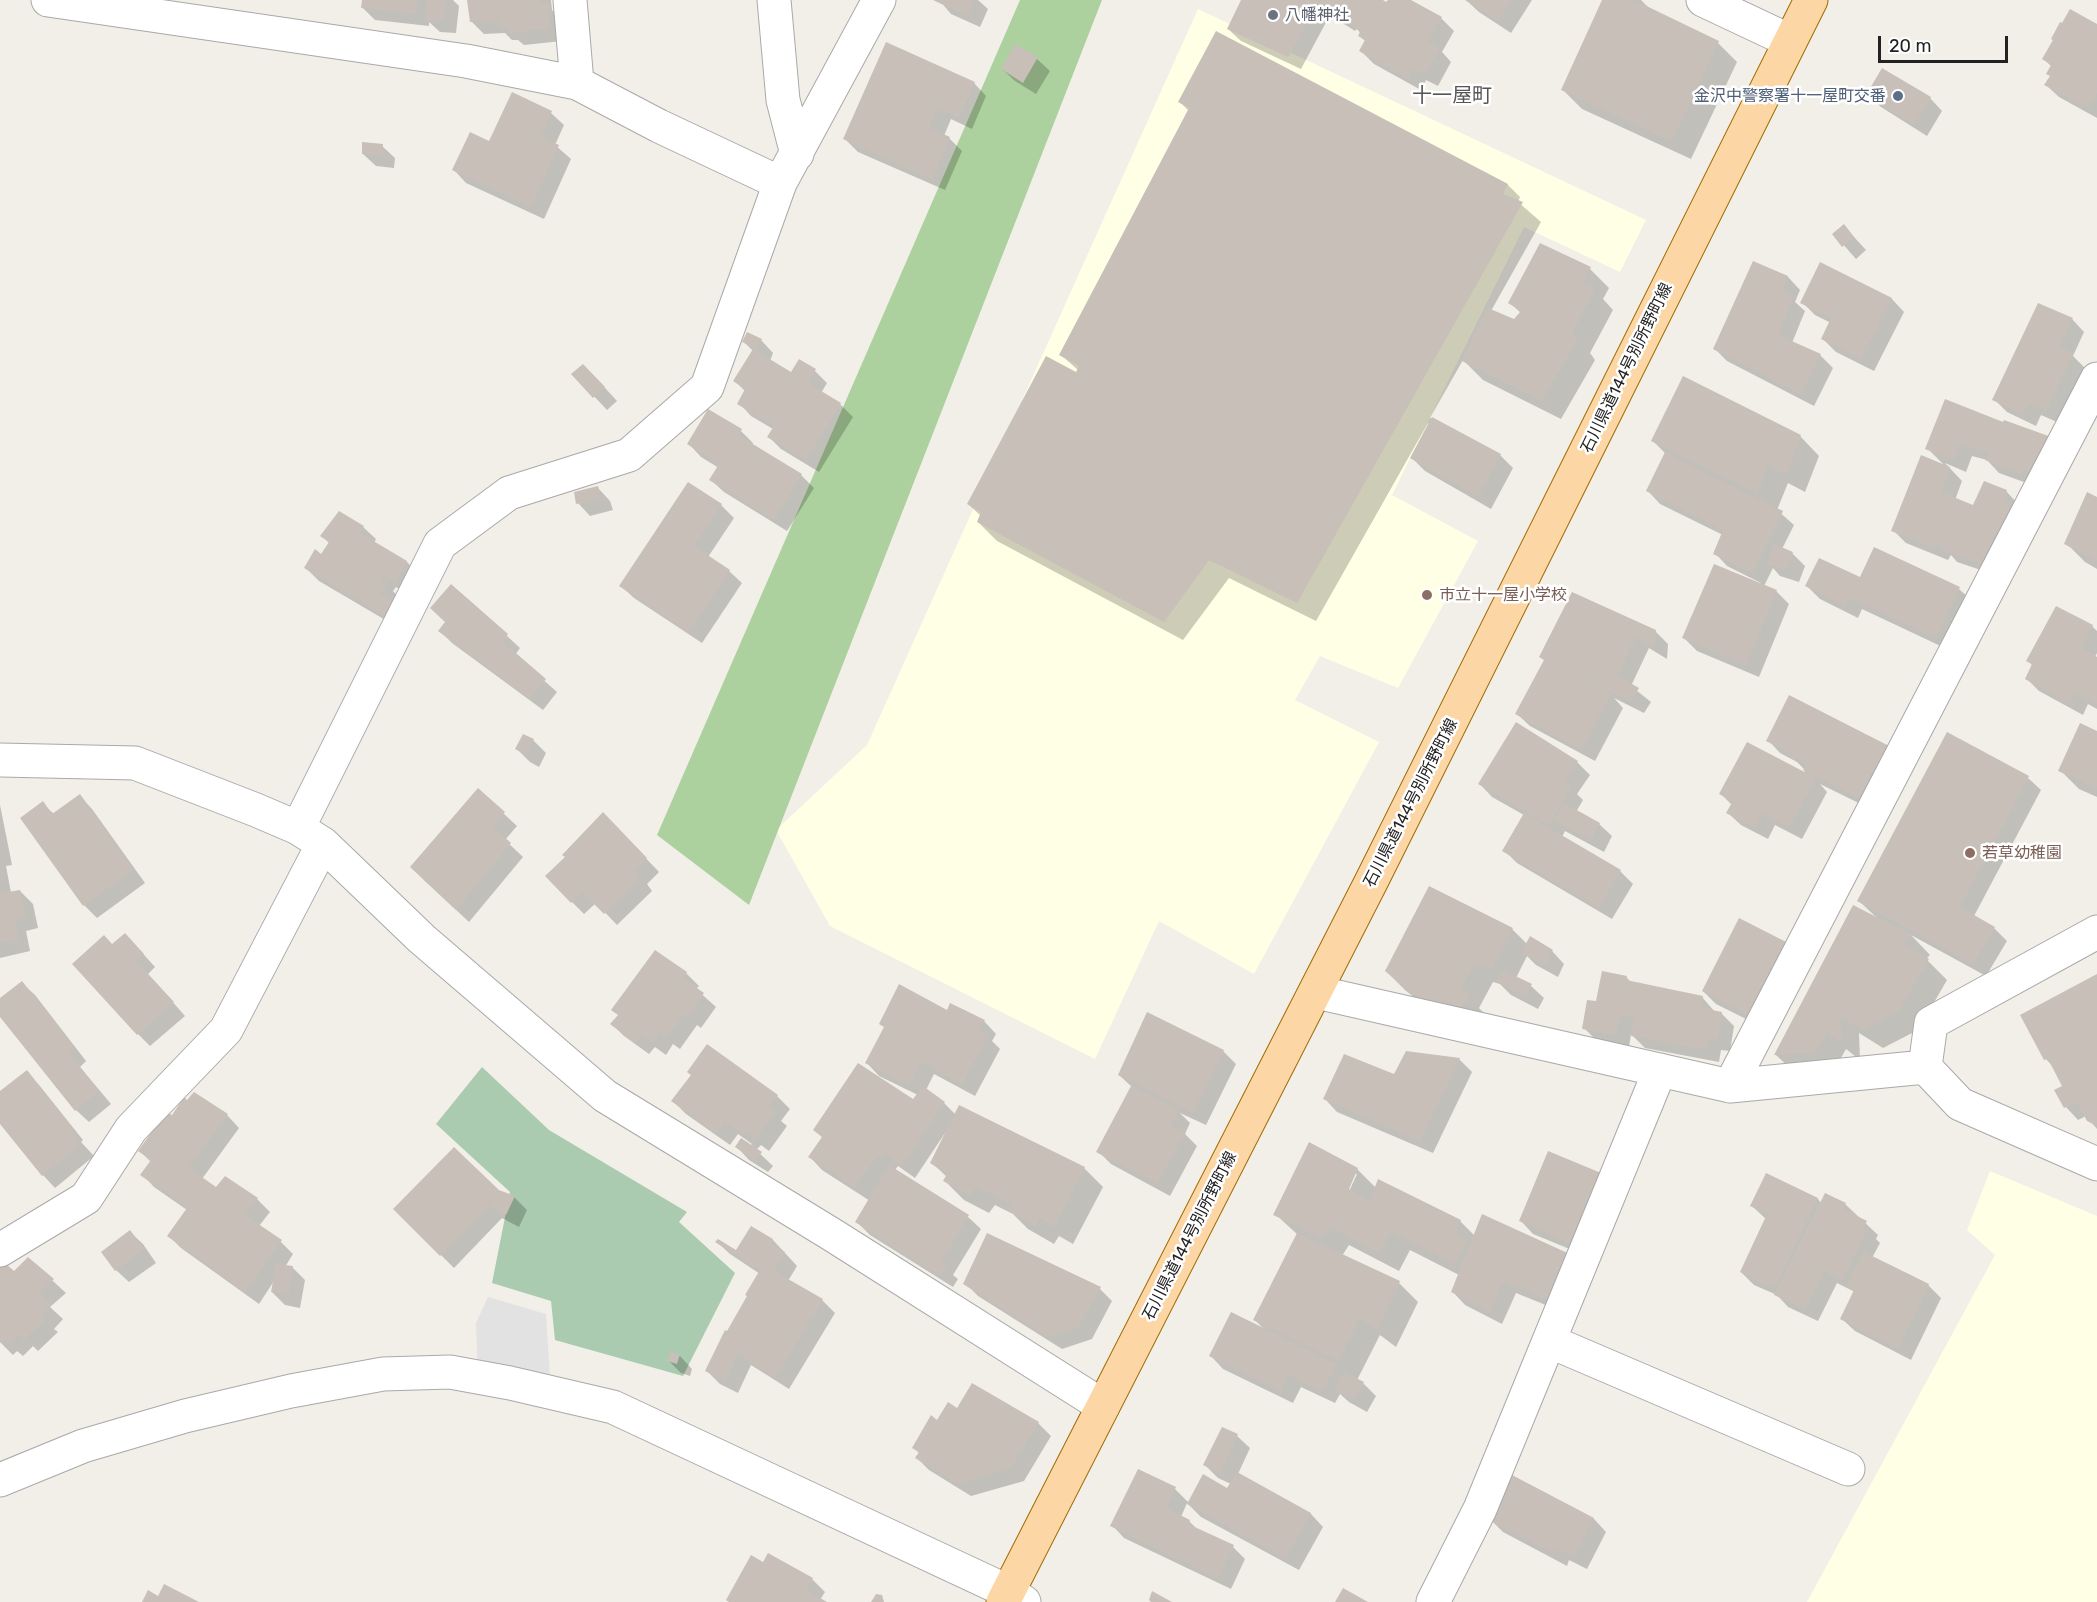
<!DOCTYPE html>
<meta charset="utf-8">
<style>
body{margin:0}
#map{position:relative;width:2097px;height:1602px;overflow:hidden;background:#f2efe9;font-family:Rubik,sans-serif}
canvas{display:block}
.scale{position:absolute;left:1878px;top:36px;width:130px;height:27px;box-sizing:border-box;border:3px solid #222;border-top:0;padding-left:8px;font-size:18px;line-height:21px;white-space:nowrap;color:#222;-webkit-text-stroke:4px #fff;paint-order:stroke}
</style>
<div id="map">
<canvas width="2097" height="1602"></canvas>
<div class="scale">20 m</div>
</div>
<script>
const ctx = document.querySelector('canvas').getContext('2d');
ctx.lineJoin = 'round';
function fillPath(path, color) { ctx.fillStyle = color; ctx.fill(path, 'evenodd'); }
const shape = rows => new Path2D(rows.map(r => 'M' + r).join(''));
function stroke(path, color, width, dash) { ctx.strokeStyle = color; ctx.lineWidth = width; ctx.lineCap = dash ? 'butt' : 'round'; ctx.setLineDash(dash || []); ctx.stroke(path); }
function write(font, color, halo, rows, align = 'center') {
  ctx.font = font + ' Rubik,"Noto Sans JP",sans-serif'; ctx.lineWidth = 5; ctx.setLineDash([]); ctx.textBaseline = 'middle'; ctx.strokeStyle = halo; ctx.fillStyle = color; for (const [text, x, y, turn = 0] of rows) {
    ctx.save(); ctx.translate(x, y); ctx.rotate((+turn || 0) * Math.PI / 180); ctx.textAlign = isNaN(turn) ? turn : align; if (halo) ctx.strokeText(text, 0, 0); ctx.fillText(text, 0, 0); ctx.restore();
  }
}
const education = shape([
 [1198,9,1646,220,1620,272,1524,227,1392,495,1478,541,1398,688,1320,656,1295,700,1379,742,1254,974,1159,921,1095,1059,830,926,776,830,867,745],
 [1990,1171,2097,1216,2097,1602,1807,1602,1995,1255,1967,1230]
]);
const forest = shape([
 [1020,0,1102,0,749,905,657,835]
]);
const cemetery = shape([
 [482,1067,549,1130,687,1212,679,1222,735,1273,683,1376,555,1340,551,1301,492,1283,510,1192,436,1124]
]);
const parking = shape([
 [488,1297,546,1314,551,1393,478,1378,476,1323]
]);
const shadow = shape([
 [363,0,453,0,459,6,456,33,440,32,429,22,429,26,375,20,363,8],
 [468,0,551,0,552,10,560,18,562,41,524,45,518,40,512,40,505,33,484,34,471,21],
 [939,0,978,0,988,9,980,27,951,14],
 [1243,0,1379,0,1387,4,1389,0,1408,0,1441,18,1454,31,1442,52,1451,62,1438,86,1426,80,1421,90,1374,64,1361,51,1366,42,1360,36,1361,34,1357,29,1355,31,1330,15,1301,69,1241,41,1228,29],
 [1466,0,1532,0,1511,33,1479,12],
 [1604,0,1641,0,1651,10,1718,43,1737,62,1691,159,1582,109,1563,90],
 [2097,26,2097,118,2059,97,2046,85,2051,77,2052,67,2044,59],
 [1037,59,1050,71,1036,94,1015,81,1002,69],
 [974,83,986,96,972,129,951,119,944,136,949,138,962,151,945,190,858,152,845,139],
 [512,94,551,113,564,125,555,145,571,159,544,219,466,183,454,170,490,143],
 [1868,95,1930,98,1942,111,1927,136,1881,107],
 [1180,102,1508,185,1520,197,1518,202,1541,222,1491,311,1514,321,1521,313,1510,303,1541,245,1590,269,1609,288,1603,299,1613,310,1590,353,1595,360,1561,419,1483,380,1463,360,1430,418,1500,455,1513,468,1491,509,1425,471,1412,458,1430,424,1428,423,1316,621,1229,578,1183,640,997,541,978,522,981,516,968,504,1077,374,1078,370,1061,355,1189,111],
 [382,146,395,158,394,168,376,166,363,154],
 [1844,226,1866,250,1856,259,1834,234],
 [1753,263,1788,277,1800,290,1795,302,1805,311,1792,343,1820,355,1833,368,1814,406,1727,361,1714,348],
 [1820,264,1892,299,1904,312,1874,371,1836,352,1823,339,1831,323,1815,315,1802,302],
 [2072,319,2084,332,2073,356,2085,368,2059,423,2041,415,2036,426,2007,412,1994,399],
 [761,340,773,353,770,361,792,374,815,371,827,383,821,393,840,404,853,417,819,472,781,449,769,437,773,429,751,416,739,403,746,392,735,381,753,351,744,342],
 [573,374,596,378,617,401,607,410],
 [708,411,741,431,753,443,752,445,801,475,814,488,787,531,724,492,711,480,719,468,701,457,689,444],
 [2004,424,2053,440,2032,485,1999,473,1987,460,1972,456,1966,472,1945,463,1962,481,1955,500,1974,507,2006,491,2018,504,1996,575,1957,562,1951,555,1948,560,1906,543,1893,530,1945,466,1927,448],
 [1800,436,1819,456,1805,492,1788,483,1777,510,1794,525,1782,549,1792,553,1805,566,1799,582,1780,576,1773,568,1764,586,1776,591,1789,604,1759,677,1697,651,1684,638,1761,583,1727,566,1715,553,1723,535,1660,504,1648,491,1666,454,1653,441],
 [598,488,610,501,613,510,590,516,578,503],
 [2097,499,2097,569,2085,562,2066,543],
 [721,505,734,518,708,557,729,571,742,583,702,643,634,598,621,586],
 [363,527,376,539,374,543,407,562,419,575,408,594,396,587,393,591,399,597,404,631,319,581,306,568,322,556,330,544,322,536],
 [1861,579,1959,589,1972,601,1949,650,1862,609,1858,618,1820,599,1807,586],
 [451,586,507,636,520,648,515,655,557,692,543,710,452,643,440,631,446,623],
 [2092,626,2097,631,2097,653,2095,657,2097,658,2097,709,2088,704,2083,715,2039,691,2027,679,2033,666,2028,661],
 [1655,631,1668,644,1667,659,1649,648,1631,686,1651,702,1644,713,1614,698,1623,708,1595,761,1530,726,1517,714,1545,661,1541,657],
 [1790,697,1883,815,1820,784,1827,792,1802,839,1775,825,1768,839,1741,825,1728,813,1732,805,1721,794,1804,773,1805,770,1797,762,1780,753,1768,740],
 [2097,733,2097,797,2079,789,2060,770],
 [524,736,533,740,546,753,539,767,530,762,517,749],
 [1577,762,1590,775,1577,794,1583,800,1576,812,1599,824,1612,836,1604,852,1565,831,1562,837,1620,871,1633,884,1612,919,1517,863,1504,850,1524,815,1492,797,1480,784],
 [2028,778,2041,790,1974,916,1994,928,2007,941,1986,976,1911,935,1930,955,1926,959,1947,980,1918,1030,1883,1048,1859,1033,1860,1060,1846,1049,1833,1072,1795,1073,1776,1055,1876,917,1859,901],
 [478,790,517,826,505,840,523,857,469,922,424,880],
 [80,796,92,809,145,883,97,918,84,905,42,803,54,814],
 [0,805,12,865,6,866,11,893,20,891,33,904,38,928,26,931,30,951,0,958],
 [616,827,659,872,647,884,652,891,617,925,596,903,584,914,547,877],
 [1740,920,1768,1030,1716,1004,1703,991],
 [1512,929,1528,945,1552,951,1564,964,1558,977,1536,965,1527,956,1516,978,1531,986,1544,998,1538,1009,1511,995,1500,984,1493,982,1479,1008,1488,1017,1445,1022,1405,990,1386,971],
 [112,946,137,947,155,967,148,974,185,1016,150,1046,138,1034],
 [686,973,699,986,696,989,716,1007,701,1028,697,1025,680,1049,673,1044,666,1055,655,1047,649,1054,624,1036,612,1024],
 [2097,975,2097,1129,2086,1116,2078,1120,2066,1107,2064,1087,2054,1068,2046,1059],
 [1626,977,1632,983,1702,997,1715,1012,1721,1013,1734,1026,1730,1051,1721,1050,1719,1062,1645,1048,1631,1034,1629,1047,1597,1041,1584,1028,1597,1002],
 [22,983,35,995,86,1061,80,1067,111,1104,89,1122,76,1110,0,1014,0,1000],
 [948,1012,984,1021,996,1034,992,1041,1000,1049,975,1096,934,1074,926,1090,944,1103,956,1115,1084,1168,1103,1187,1073,1244,1059,1236,1054,1244,1028,1229,1013,1214,995,1205,989,1213,964,1200,945,1181,947,1177,932,1163,946,1134,945,1133,915,1178,898,1166,895,1170,968,1217,981,1229,953,1275,958,1279,953,1287,870,1235,857,1222,870,1201,822,1170,810,1157,823,1138,815,1130,913,1101,918,1095,879,1076,867,1063],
 [1223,1051,1236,1064,1206,1125,1180,1113,1190,1123,1185,1134,1197,1146,1170,1196,1111,1164,1098,1151,1132,1087,1119,1075],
 [1459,1059,1472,1072,1433,1153,1337,1112,1325,1099,1395,1076],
 [26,1072,39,1085,83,1140,81,1142,94,1156,55,1188,43,1175,0,1121,0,1093],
 [777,1096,790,1109,781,1121,787,1126,769,1151,761,1145,756,1150,773,1166,768,1172,749,1160,737,1147,750,1146,752,1144,738,1134,730,1145,686,1114,673,1101],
 [227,1115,239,1128,202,1179,217,1190,226,1178,257,1199,270,1212,259,1226,281,1242,293,1254,285,1267,292,1267,305,1280,300,1308,285,1305,272,1292,274,1281,259,1304,181,1248,169,1236,187,1210,154,1187,142,1174,151,1162,140,1151,172,1117],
 [1549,1153,1589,1257,1533,1234,1521,1221],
 [1357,1169,1376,1188,1460,1221,1475,1236,1568,1314,1516,1293,1502,1324,1465,1305,1453,1292,1459,1275,1410,1250,1399,1271,1349,1245,1342,1256,1399,1283,1418,1302,1396,1347,1380,1335,1357,1380,1363,1383,1376,1396,1367,1412,1349,1402,1340,1394,1335,1403,1301,1387,1293,1403,1223,1369,1211,1356,1266,1331,1255,1320,1298,1235,1275,1214],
 [1353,1174,1357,1174,1347,1196],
 [1767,1175,1818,1199,1821,1203,1845,1204,1878,1235,1876,1239,1880,1243,1872,1258,1928,1285,1941,1298,1911,1360,1855,1331,1842,1319,1855,1293,1853,1291,1837,1283,1818,1321,1788,1307,1777,1295,1754,1285,1741,1272,1766,1219,1752,1206],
 [514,1197,527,1210,519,1227,502,1218,454,1268,395,1209],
 [130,1232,143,1244,156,1263,129,1282,116,1270],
 [773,1240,797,1266,788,1281,822,1300,835,1313,789,1389,751,1365,738,1393,720,1384,707,1371,760,1274,730,1254,717,1242,737,1252],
 [29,1259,66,1293,50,1307,63,1319,54,1329,58,1332,38,1351,33,1346,23,1356,17,1351,13,1355,0,1342,0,1268,14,1273],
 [965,1283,1100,1289,1112,1301,1092,1339,1062,1349,978,1296],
 [671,1353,680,1356,692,1369,690,1376,681,1373,669,1361],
 [972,1385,1038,1423,1051,1436,1024,1481,971,1496,929,1470,917,1458,920,1454,914,1448,938,1422,957,1410],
 [1223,1428,1237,1436,1250,1448,1238,1474,1311,1514,1323,1527,1299,1570,1201,1517,1187,1503,1181,1517,1189,1521,1199,1531,1233,1547,1245,1559,1231,1589,1124,1538,1112,1525,1138,1471,1175,1489,1189,1503,1228,1490,1231,1484,1218,1478,1205,1465],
 [1513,1477,1594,1519,1606,1532,1587,1569,1569,1560,1567,1566,1503,1532,1491,1520],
 [769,1555,812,1579,825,1592,820,1600,824,1602,730,1602,764,1564]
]);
const building = shape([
 [362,0,417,0,416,14,361,8],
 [428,0,446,0,443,21,425,20],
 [467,0,540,0,541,5,548,4,550,28,509,33,509,27,498,28,498,20,470,22],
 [933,0,974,0,967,16],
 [1241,0,1319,0,1288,57,1227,29],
 [1321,0,1383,0,1386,2,1388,0,1411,0,1442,17,1428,42,1440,48,1425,74,1413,69,1408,79,1359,51,1365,40,1358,36,1361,30,1348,23,1352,14,1347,12,1342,20,1318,5],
 [1465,0,1511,0,1498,21],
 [1602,0,1634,0,1719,41,1672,141,1561,90],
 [2070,9,2097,24,2097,93,2088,108,2044,85,2050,76,2046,74,2051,65,2042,59,2053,40,2051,39,2060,22,2062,23],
 [1216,31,1508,184,1503,194,1523,202,1297,603,1209,560,1164,622,977,522,981,512,967,504,1046,356,1076,372,1079,366,1059,355,1189,108,1178,102],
 [886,42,975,82,959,117,938,108,929,128,950,137,932,179,843,139],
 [1015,44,1038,57,1023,83,1001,69],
 [1882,68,1931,97,1914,125,1866,95],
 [512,92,552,111,541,137,559,145,531,207,452,170,470,132,489,141],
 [362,142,383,144,382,156,362,154],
 [1844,224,1854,237,1842,247,1832,234],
 [1540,243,1591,267,1582,284,1595,289,1572,333,1577,340,1542,401,1462,361,1488,308,1514,319,1521,311,1508,303],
 [1753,261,1788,276,1782,290,1793,297,1778,335,1821,354,1801,394,1713,349],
 [1820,262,1892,298,1861,359,1821,339,1831,318,1800,303],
 [2038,303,2073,318,2059,347,2073,354,2046,411,2028,403,2023,414,1992,400],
 [747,332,762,339,757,349,742,342],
 [753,349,791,372,799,359,816,369,808,383,841,403,806,460,767,437,774,426,737,404,745,389,733,381],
 [583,364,605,387,593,398,571,374],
 [1683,376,1801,435,1786,474,1768,465,1757,493,1651,441],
 [1945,399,2003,422,2004,420,2054,438,2041,477,2021,469,2020,474,1985,460,1988,453,1960,444,1953,460,1925,449],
 [708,409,742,429,738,435,802,474,774,520,709,480,719,464,687,444],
 [1432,417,1501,454,1478,497,1410,458],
 [1665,452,1783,511,1752,573,1713,554,1723,530,1646,491],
 [1921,455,1950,467,1941,492,1973,505,1984,481,2007,490,2003,501,2012,505,1999,536,1994,535,1983,564,1943,550,1944,547,1938,544,1935,548,1891,531],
 [688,482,722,504,694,546,730,570,689,632,619,586],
 [598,486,601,498,576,504,574,492],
 [2087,492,2097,497,2097,561,2064,544],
 [339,511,364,526,360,533,407,561,395,583,383,575,380,580,387,583,380,595,384,597,385,595,398,603,391,620,304,568,315,549,321,554,329,542,320,536],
 [1774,544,1793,552,1786,570,1766,564],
 [1874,547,1960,587,1936,638,1849,598,1845,606,1805,586,1819,558,1860,577],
 [1714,564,1777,590,1746,665,1682,638],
 [451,584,508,634,503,642,546,679,530,699,438,631,445,622,430,608],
 [1572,592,1656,630,1654,648,1636,637,1618,676,1639,688,1631,701,1584,679,1611,694,1582,750,1515,714,1544,660,1539,657],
 [2056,606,2093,625,2081,648,2097,657,2097,704,2075,693,2070,704,2025,679,2032,664,2026,661],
 [1789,695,1897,750,1870,803,1803,770,1806,765,1790,757,1792,754,1766,741],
 [1516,722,1578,761,1565,781,1571,786,1549,825,1478,784],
 [2080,723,2097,731,2097,788,2058,771],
 [1947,732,2029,776,1960,907,1995,927,1973,964,1857,901],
 [523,734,534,739,526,755,515,749],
 [1747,742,1816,778,1789,827,1762,813,1755,828,1726,813,1733,801,1719,794],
 [478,788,505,812,493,827,511,843,456,910,410,867],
 [80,794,134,870,83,906,20,818,43,801,52,814],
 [1564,803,1600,823,1591,840,1554,821],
 [603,812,647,858,635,870,640,878,604,914,582,892,571,903,545,876,565,857,562,855],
 [1524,813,1621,870,1599,908,1502,851],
 [1429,886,1513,928,1492,969,1474,964,1461,988,1470,997,1462,1007,1424,1003,1385,971],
 [0,888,2,893,20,890,26,915,14,918,18,939,0,943],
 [1853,905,1912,935,1904,944,1929,959,1899,1011,1863,1030,1840,1016,1842,1043,1827,1032,1814,1054,1774,1055],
 [1739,918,1792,945,1755,1018,1702,991],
 [125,933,144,954,136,961,174,1002,137,1035,72,964,104,935,112,944],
 [1530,936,1553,950,1545,965,1521,953],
 [655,950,687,972,683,978,704,993,688,1017,684,1014,666,1038,660,1033,652,1043,642,1035,635,1043,610,1024,618,1015,611,1010],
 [1503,970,1532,984,1525,997,1496,982],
 [1602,971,1627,976,1626,980,1703,996,1702,1008,1722,1012,1718,1039,1709,1038,1707,1050,1631,1036,1634,1017,1620,1015,1616,1035,1582,1029,1587,1000,1596,1001],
 [2097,974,2097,1126,2087,1121,2077,1102,2064,1108,2054,1090,2062,1086,2048,1059,2044,1060,2020,1015],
 [22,981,75,1048,69,1053,99,1091,75,1111,0,1017,0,998],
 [899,984,947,1010,950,1003,985,1020,978,1030,988,1035,962,1084,921,1062,909,1086,865,1063,884,1027,879,1024],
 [1147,1012,1224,1050,1193,1113,1118,1075],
 [707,1044,778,1095,768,1108,775,1112,755,1140,747,1133,744,1136,725,1122,716,1133,671,1101,691,1075,687,1072],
 [1406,1051,1460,1058,1420,1141,1323,1099,1344,1054,1394,1074],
 [858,1063,913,1099,923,1086,945,1102,902,1166,885,1154,882,1158,877,1155,855,1188,808,1157,822,1137,813,1130],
 [27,1070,72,1127,70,1128,82,1143,42,1176,0,1124,0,1091],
 [1131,1086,1179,1109,1170,1127,1186,1132,1157,1184,1096,1152],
 [194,1092,228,1114,189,1168,216,1187,225,1176,258,1198,245,1215,282,1240,245,1292,167,1236,187,1208,140,1175,151,1160,138,1151,166,1112,172,1115,184,1097,187,1100],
 [959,1105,1085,1167,1054,1227,1040,1218,1035,1226,1007,1210,1012,1205,976,1187,970,1195,943,1181,947,1174,930,1163],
 [741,1138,762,1152,755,1161,735,1147],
 [1309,1142,1358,1168,1349,1189,1369,1202,1378,1179,1461,1220,1455,1234,1468,1241,1454,1264,1391,1232,1379,1253,1330,1227,1323,1238,1273,1215],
 [454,1147,499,1190,515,1196,506,1215,491,1208,494,1201,440,1256,393,1209],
 [1548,1151,1606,1175,1576,1246,1519,1221],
 [889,1165,969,1215,941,1262,947,1266,940,1276,855,1222],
 [1766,1173,1818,1198,1774,1289,1740,1272,1767,1214,1750,1206],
 [1825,1193,1846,1203,1843,1209,1867,1221,1864,1227,1868,1229,1842,1280,1824,1271,1805,1309,1774,1295],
 [1482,1214,1574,1256,1555,1303,1503,1281,1490,1312,1451,1292],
 [751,1226,773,1239,771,1243,785,1252,774,1271,823,1299,775,1378,738,1354,725,1381,705,1371,725,1330,727,1331,747,1296,745,1295,761,1268,758,1266,755,1268,715,1242,718,1239,736,1250],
 [130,1230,144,1249,115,1271,101,1252],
 [987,1233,1101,1287,1079,1326,1048,1337,963,1284],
 [1297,1233,1400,1281,1377,1330,1360,1318,1338,1361,1253,1320],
 [1864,1252,1929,1284,1898,1349,1840,1319,1854,1290,1846,1286],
 [28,1257,54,1279,39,1293,51,1305,42,1315,46,1319,24,1340,19,1334,9,1344,4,1339,0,1343,0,1266,2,1267,5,1263,14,1271],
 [276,1264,293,1266,288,1296,271,1292],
 [1231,1312,1337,1364,1322,1392,1288,1375,1280,1391,1209,1356],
 [670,1352,680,1354,677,1364,667,1361],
 [1344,1372,1364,1382,1354,1400,1334,1390],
 [972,1383,1039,1422,1011,1468,958,1484,915,1458,919,1452,912,1448,931,1415,937,1420,948,1402,957,1408],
 [1222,1427,1238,1434,1220,1474,1203,1465],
 [1138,1469,1176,1487,1166,1508,1190,1520,1188,1524,1234,1545,1218,1578,1110,1526],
 [1237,1472,1311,1513,1286,1559,1187,1504,1203,1474,1227,1488],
 [1512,1475,1594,1518,1574,1557,1556,1549,1554,1554,1489,1520],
 [768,1553,813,1578,806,1590,827,1602,729,1602,726,1600,751,1555,763,1562],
 [164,1584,199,1602,142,1602,148,1590,158,1596],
 [1343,1588,1368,1602,1335,1602],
 [1152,1591,1172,1602,1151,1602,1149,1600],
 [876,1594,882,1595,884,1602,871,1602]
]);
const minor = shape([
 [48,0,466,61,577,83,659,126,780,183],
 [570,0,577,83],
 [774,0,783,100,797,154],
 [1703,0,1790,41],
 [0,760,135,763,256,810,298,828,323,844,422,939,605,1096,831,1234,1103,1406],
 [298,828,440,544,509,493,629,455,707,387,780,183,879,0],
 [2097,932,1931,1023,1925,1067,1960,1104,2097,1164],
 [1316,992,1730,1086,1925,1067],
 [1730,1086,2097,379],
 [0,1250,86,1198,131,1129,226,1030,323,844],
 [1549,1341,1848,1469],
 [0,1480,83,1446,185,1416,291,1391,383,1374,450,1372,510,1383,613,1407,1009,1592,1024,1602],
 [1433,1602,1480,1509,1660,1070]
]);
const major = shape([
 [1003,1602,1371,882,1811,0]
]);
const markers = [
 [1273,15,6,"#6b7280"],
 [1898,96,6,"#5c6f8a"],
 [1427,595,6,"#8d6e63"],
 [1970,853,6,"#8d6e63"]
];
const worshipNames = [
 ["八幡神社",1285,15]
];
const serviceNames = [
 ["金沢中警察署十一屋町交番",1886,96]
];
const streetNames = [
 ["石川県道144号別所野町線",1627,368,-64],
 ["石川県道144号別所野町線",1411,803,-63],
 ["石川県道144号別所野町線",1190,1236,-63]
];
const educationNames = [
 ["市立十一屋小学校",1439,595],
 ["若草幼稚園",1982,853]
];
const quarterNames = [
 ["十一屋町",1452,96]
];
fillPath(education, '#ffffe5');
fillPath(forest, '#add19e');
fillPath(cemetery, '#aacbaf');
fillPath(parking, '#e2e2e2');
fillPath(shadow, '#0003');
fillPath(building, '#c7bfb8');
stroke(minor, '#a9a9a9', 35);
stroke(major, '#a06b00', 35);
stroke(minor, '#fff', 33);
stroke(major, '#fcd6a4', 33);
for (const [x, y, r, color] of markers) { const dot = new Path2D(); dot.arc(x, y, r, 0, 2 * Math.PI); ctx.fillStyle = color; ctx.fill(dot); stroke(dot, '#fff', 2); }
write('16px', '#5b616d', '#fff', worshipNames, 'left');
write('16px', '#4e5e75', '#fff', serviceNames, 'right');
write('16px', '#222', '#fff', streetNames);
write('16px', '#785e54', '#fff', educationNames, 'left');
write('20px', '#555', '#fff', quarterNames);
</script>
